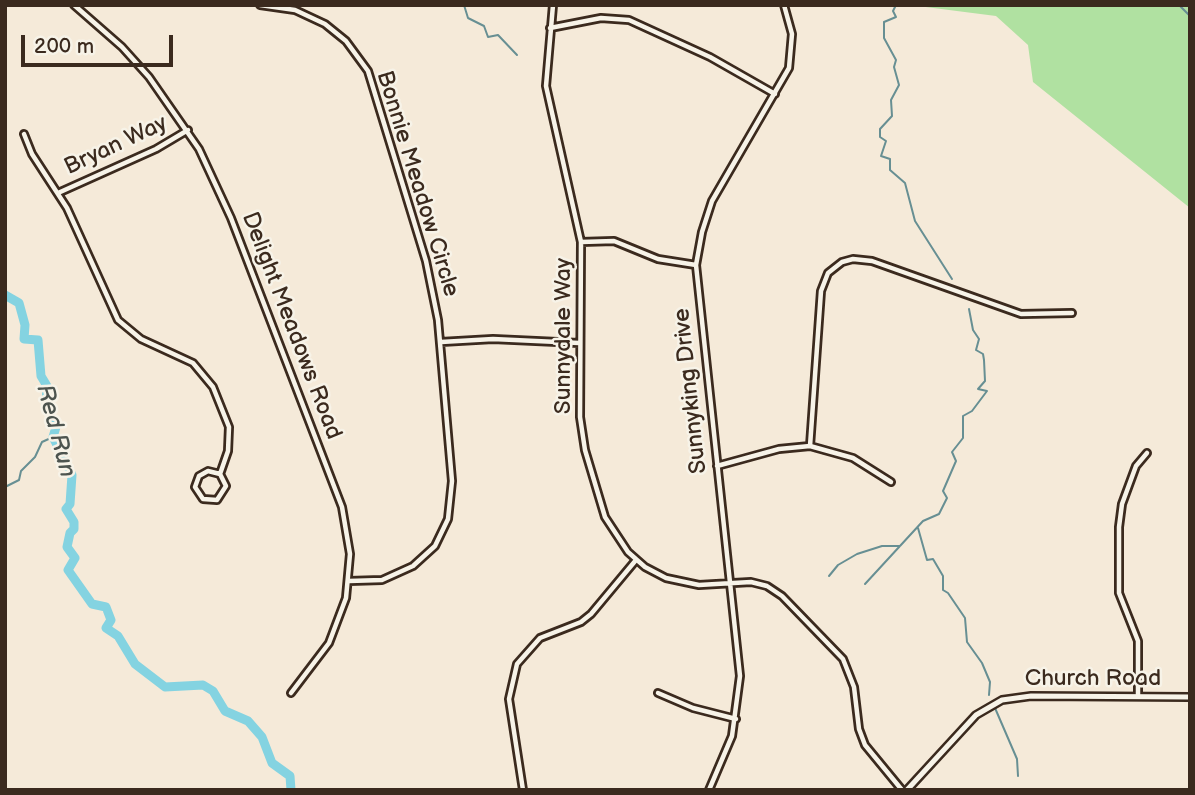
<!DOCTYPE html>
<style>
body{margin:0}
#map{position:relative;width:1195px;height:795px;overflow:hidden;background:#f5ead9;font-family:"Balsamiq Sans",sans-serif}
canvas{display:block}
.frame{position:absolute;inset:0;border:7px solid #3b2a1e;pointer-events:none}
.scale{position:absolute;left:21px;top:35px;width:152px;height:32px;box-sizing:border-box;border:4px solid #3b2a1e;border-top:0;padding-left:9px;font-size:21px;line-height:24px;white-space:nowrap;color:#3b2a1e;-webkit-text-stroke:5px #f7f3e8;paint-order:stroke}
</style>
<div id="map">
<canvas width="1195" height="795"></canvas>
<div class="frame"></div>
<div class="scale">200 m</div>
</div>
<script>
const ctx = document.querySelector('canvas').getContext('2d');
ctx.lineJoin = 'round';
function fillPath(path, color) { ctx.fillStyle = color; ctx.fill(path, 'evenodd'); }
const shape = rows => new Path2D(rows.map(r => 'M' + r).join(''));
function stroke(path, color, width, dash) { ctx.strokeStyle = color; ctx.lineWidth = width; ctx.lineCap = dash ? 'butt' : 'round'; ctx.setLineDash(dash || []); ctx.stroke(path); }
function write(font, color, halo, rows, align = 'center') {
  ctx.font = font + ' "Balsamiq Sans",sans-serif'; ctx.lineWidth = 5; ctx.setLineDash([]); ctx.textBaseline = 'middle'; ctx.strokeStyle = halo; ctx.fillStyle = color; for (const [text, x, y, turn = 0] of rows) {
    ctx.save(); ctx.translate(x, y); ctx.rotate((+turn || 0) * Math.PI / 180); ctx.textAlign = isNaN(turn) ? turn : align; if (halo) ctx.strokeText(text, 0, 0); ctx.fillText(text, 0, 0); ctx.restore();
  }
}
const green = shape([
 [910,5,1190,5,1190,208,1033,82,1028,45,996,16]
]);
const stream = shape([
 [464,5,468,18,484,26,488,37,498,35,517,55],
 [896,5,893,11,896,17,884,22,884,38,896,60,894,67,899,85,891,100,892,116,880,129,880,137,886,141,881,156,890,159,890,170,905,183,915,221,952,279],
 [1179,5,1190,16],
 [5,487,19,480,21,471,35,457,42,442,53,437],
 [918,528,927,560,933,559,943,576,943,590,948,593,965,618,967,642,982,663,990,682,989,695],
 [829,576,838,565,857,554,882,546,900,546],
 [865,584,923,521,939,514,947,498,943,491,956,461,952,452,963,438,963,416,972,411,987,391,978,389,985,381,984,360,983,354,976,350,979,339,973,330,969,309],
 [995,708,1017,759,1018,776]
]);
const river = shape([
 [5,295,19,303,25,325,24,339,38,340,41,376,47,386,46,407,56,427,53,437,72,475,70,504,66,509,74,522,74,529,70,533,67,547,75,558,68,570,92,604,106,607,111,620,106,628,118,636,135,664,165,687,203,685,213,691,225,711,248,721,262,737,272,763,290,776,291,790]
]);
const minor = shape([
 [74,5,122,47,149,77,199,149,231,218,342,507,350,554,346,598,329,643,291,693],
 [260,5,295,10,325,24,346,41,368,71,426,261,438,320,452,481,448,519,435,546,413,566,382,580,349,581],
 [553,5,546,86,581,242,580,417,585,450,605,517,628,552,645,567,666,578,699,585,751,582,767,586,782,596,843,659,854,687,859,729,865,745,902,790],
 [550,28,601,18,629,20,710,57,775,94],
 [24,134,32,154,67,208,118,320,141,339,193,363,213,387,229,427,228,451,220,474,226,486,217,500,203,499,195,487,199,476,208,471,220,474],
 [58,193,156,149,188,130],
 [581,242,614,241,658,259,696,265],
 [441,342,493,339,579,343],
 [810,446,821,291,828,273,842,262,853,259,872,261,1021,314,1072,313],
 [717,466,779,449,810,446,853,458,891,482],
 [658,693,693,708,736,719],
 [1138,696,1138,641,1119,593,1119,527,1122,504,1136,466,1147,453],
 [523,790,509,699,517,664,540,638,581,622,591,614,636,560],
 [709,790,732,736,740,676,696,265,702,232,712,201,789,68,792,34,784,5]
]);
const tertiary = shape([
 [907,790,976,715,1002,700,1031,696,1190,697]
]);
const streetNames = [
 ["Bryan Way",116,146,-25],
 ["Bonnie Meadow Circle",417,184,73],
 ["Delight Meadows Road",291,326,69],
 ["Sunnydale Way",564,336,-90],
 ["Sunnyking Drive",691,391,-96],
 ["Church Road",1093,679]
];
const waterNames = [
 ["Red Run",55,431,75]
];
fillPath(green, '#b0e1a1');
stroke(stream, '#678f93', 2);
stroke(river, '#84d3e1', 9);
stroke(minor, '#3b2a1e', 10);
stroke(tertiary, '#3b2a1e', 10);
stroke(minor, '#f7f3e8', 4.5);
stroke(tertiary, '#f7f3e8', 5);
write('23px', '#3b2a1e', '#f7f3e8', streetNames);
write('italic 24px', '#4d544f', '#f7f3e8', waterNames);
</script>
